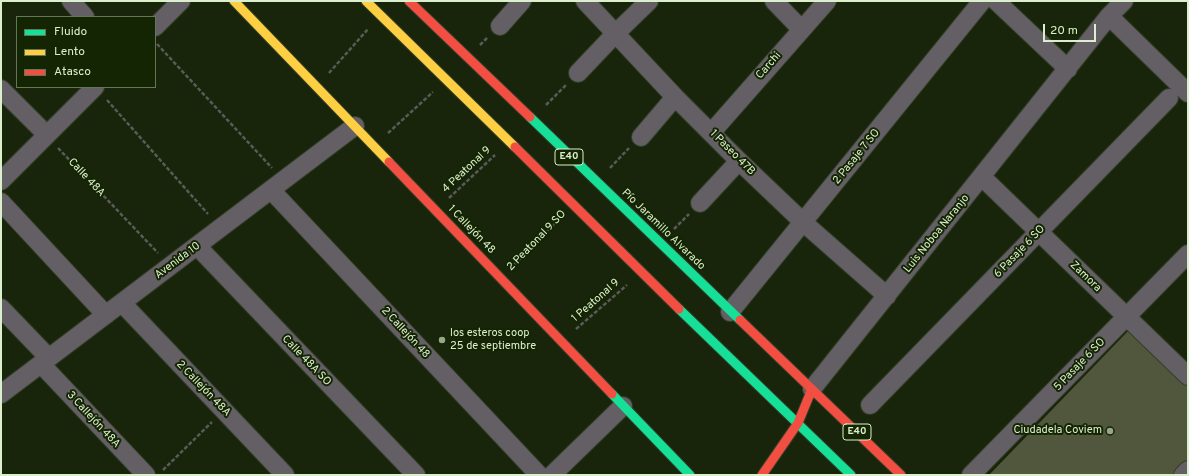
<!DOCTYPE html>
<meta charset="utf-8">
<style>
body{margin:0}
#map{position:relative;width:1189px;height:476px;overflow:hidden;background:#18250b;font-family:Overpass,sans-serif}
canvas{display:block}
.frame{position:absolute;inset:0;border:2px solid #dbefcc;pointer-events:none}
.legend{position:absolute;left:16px;top:16px;width:140px;height:72px;box-sizing:border-box;background:#142503;border:1px solid #647653;margin:0;padding:5px 7px;list-style:none;font-size:12px;color:#dbefcc}
.legend li{display:flex;align-items:center;gap:8px;height:20px}
.legend b{width:20px;border:1px solid #647653}
.scale{position:absolute;left:1043px;top:24px;width:53px;height:18px;box-sizing:border-box;border:2px solid #dbefcc;border-top:0;padding-left:5px;font-size:12px;line-height:14px;white-space:nowrap;color:#dbefcc;-webkit-text-stroke:3px #142503;paint-order:stroke}
</style>
<div id="map">
<canvas width="1189" height="476"></canvas>
<div class="frame"></div>
<ul class="legend">
<li><b style="height:5px;background:#16e098"></b>Fluido</li>
<li><b style="height:5px;background:#ffcf43"></b>Lento</li>
<li><b style="height:5px;background:#f24e42"></b>Atasco</li>
</ul>
<div class="scale">20 m</div>
</div>
<script>
const ctx = document.querySelector('canvas').getContext('2d');
ctx.lineJoin = 'round';
function fillPath(path, color) { ctx.fillStyle = color; ctx.fill(path, 'evenodd'); }
const shape = rows => new Path2D(rows.map(r => 'M' + r).join(''));
function stroke(path, color, width, dash) { ctx.strokeStyle = color; ctx.lineWidth = width; ctx.lineCap = dash ? 'butt' : 'round'; ctx.setLineDash(dash || []); ctx.stroke(path); }
function write(font, color, halo, rows, align = 'center') {
  ctx.font = font + ' Overpass,sans-serif'; ctx.lineWidth = 4; ctx.setLineDash([]); ctx.textBaseline = 'middle'; ctx.strokeStyle = halo; ctx.fillStyle = color; for (const [text, x, y, turn = 0] of rows) {
    ctx.save(); ctx.translate(x, y); ctx.rotate((+turn || 0) * Math.PI / 180); ctx.textAlign = isNaN(turn) ? turn : align; if (halo) ctx.strokeText(text, 0, 0); ctx.fillText(text, 0, 0); ctx.restore();
  }
}
const building = shape([
 [1129,330,1188,387,1188,475,989,475]
]);
const path = shape([
 [157,44,272,168],
 [480,45,488,37],
 [329,73,368,29],
 [107,100,208,214],
 [546,105,566,85],
 [388,133,433,92],
 [58,148,158,253],
 [610,168,629,148],
 [449,198,495,155],
 [674,229,689,214],
 [514,265,561,217],
 [576,329,627,285],
 [163,470,212,422]
]);
const street = shape([
 [71,1,85,17],
 [585,1,675,97,739,161,804,223,887,296],
 [774,1,801,29],
 [996,1,1068,69],
 [1109,16,1188,93],
 [500,26,522,1],
 [155,27,181,1],
 [578,73,615,34,649,1],
 [1,89,47,135],
 [711,133,827,1],
 [641,137,675,97],
 [982,177,1188,376],
 [1,181,95,87],
 [271,190,539,475],
 [1,202,106,315],
 [700,203,739,161],
 [197,246,416,475],
 [122,303,285,475],
 [1,308,49,358],
 [730,312,982,1],
 [41,364,146,475],
 [812,389,1109,16,1124,1],
 [1,394,355,126],
 [870,405,1169,98],
 [552,475,623,406],
 [971,475,1188,254],
 [1183,475,1188,470]
]);
const fast = shape([
 [530,117,740,320],
 [679,309,851,475],
 [612,394,690,475]
]);
const slow = shape([
 [234,1,389,162],
 [366,1,515,147]
]);
const jam = shape([
 [409,1,530,117],
 [515,147,679,309],
 [389,162,612,394],
 [740,320,901,475],
 [762,475,798,423,812,389]
]);
const markers = [
 [442,340,4,"#97a888"],
 [1110,431,4,"#97a888"]
];
const shields = [
 [569,157,28],
 [857,432,28]
];
const shieldNames = [
 ["E40",569,157],
 ["E40",857,432]
];
const streetNames = [
 ["Carchi",769,66,-49],
 ["1 Paseo 47B",732,153,45],
 ["2 Pasaje 7 SO",857,157,-51],
 ["4 Peatonal 9",467,170,-43],
 ["Calle 48A",86,178,47],
 ["1 Callejón 48",471,230,46],
 ["Pío Jaramillo Alvarado",663,230,44],
 ["Luis Noboa Naranjo",937,234,-51],
 ["2 Peatonal 9 SO",537,241,-46],
 ["6 Pasaje 6 SO",1020,252,-46],
 ["Avenida 10",178,261,-37],
 ["Zamora",1085,277,44],
 ["1 Peatonal 9",596,301,-41],
 ["2 Callejón 48",405,333,47],
 ["Calle 48A SO",306,361,46],
 ["5 Pasaje 6 SO",1080,365,-46],
 ["2 Callejón 48A",203,389,46],
 ["3 Callejón 48A",93,420,47]
];
const poiNames = [
 ["los esteros coop",450,334],
 ["25 de septiembre",450,347],
 ["Ciudadela Coviem",1102,431,"right"]
];
fillPath(building, '#50573c');
stroke(street, '#333f29', 20);
stroke(fast, '#333f29', 11);
stroke(slow, '#333f29', 11);
stroke(jam, '#333f29', 11);
stroke(path, '#595b56', 2.5, [4, 2]);
stroke(street, '#635f64', 18);
stroke(fast, '#16e098', 9);
stroke(slow, '#ffcf43', 9);
stroke(jam, '#f24e42', 9);
for (const [x, y, r, color] of markers) { const dot = new Path2D(); dot.arc(x, y, r, 0, 2 * Math.PI); ctx.fillStyle = color; ctx.fill(dot); stroke(dot, '#142503', 1.5); }
for (const [x, y, w] of shields) { const box = new Path2D(); box.roundRect(x - w / 2, y - 8, w, 16, 3); ctx.fillStyle = '#142503'; ctx.fill(box); stroke(box, '#dbefcc', 1); }
write('bold 10px', '#dbefcc', null, shieldNames);
write('11px', '#dbefcc', '#142503', streetNames);
write('11px', '#dbefcc', '#142503', poiNames, 'left');
</script>
